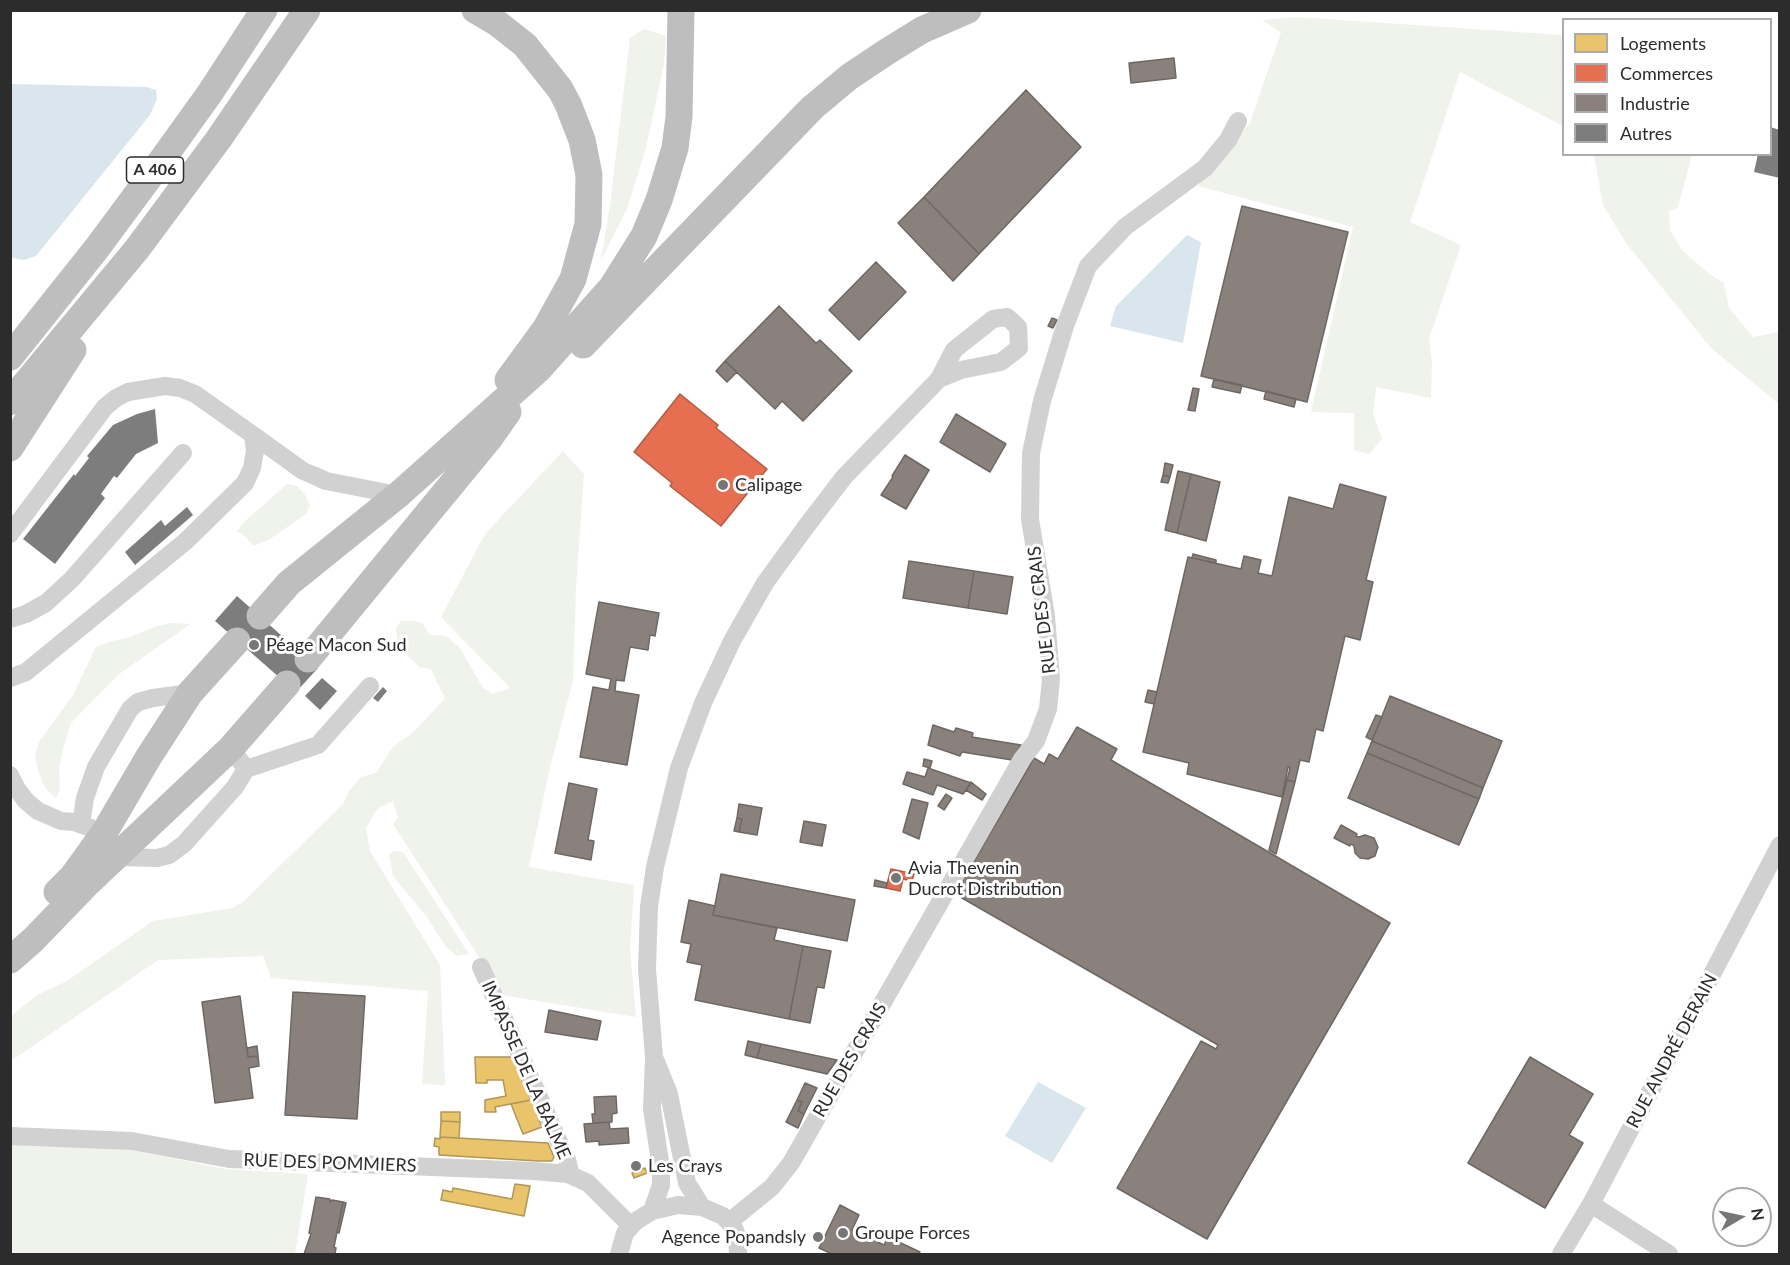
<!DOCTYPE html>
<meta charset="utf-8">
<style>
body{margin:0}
#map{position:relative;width:1790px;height:1265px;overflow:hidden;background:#fff;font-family:Lato,sans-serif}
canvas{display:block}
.frame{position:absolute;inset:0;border:12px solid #2c2c2c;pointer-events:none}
.legend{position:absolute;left:1562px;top:18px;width:210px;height:138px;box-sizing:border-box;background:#fff;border:2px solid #ababab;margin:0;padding:8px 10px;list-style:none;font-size:18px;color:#2c2c2c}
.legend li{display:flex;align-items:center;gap:12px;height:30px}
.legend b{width:30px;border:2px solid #ababab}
.north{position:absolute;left:1712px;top:1187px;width:60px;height:60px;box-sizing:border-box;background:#fff;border:2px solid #ababab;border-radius:50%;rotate:81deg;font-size:16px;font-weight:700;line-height:24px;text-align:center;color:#2c2c2c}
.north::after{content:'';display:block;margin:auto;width:21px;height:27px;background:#767676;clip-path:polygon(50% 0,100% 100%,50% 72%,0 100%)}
</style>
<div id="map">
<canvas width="1790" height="1265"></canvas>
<div class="frame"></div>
<ul class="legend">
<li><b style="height:16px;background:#e9c46a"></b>Logements</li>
<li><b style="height:16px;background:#e76f51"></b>Commerces</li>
<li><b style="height:16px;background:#8a817c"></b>Industrie</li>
<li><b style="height:16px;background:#7d7d7d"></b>Autres</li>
</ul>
<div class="north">N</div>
</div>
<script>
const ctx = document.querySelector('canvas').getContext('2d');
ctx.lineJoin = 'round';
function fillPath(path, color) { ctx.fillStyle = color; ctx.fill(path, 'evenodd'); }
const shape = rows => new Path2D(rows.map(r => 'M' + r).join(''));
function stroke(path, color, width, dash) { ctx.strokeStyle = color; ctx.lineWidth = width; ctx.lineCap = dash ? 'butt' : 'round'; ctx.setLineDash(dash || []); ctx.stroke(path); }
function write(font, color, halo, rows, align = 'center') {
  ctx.font = font + ' Lato,sans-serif'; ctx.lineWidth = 6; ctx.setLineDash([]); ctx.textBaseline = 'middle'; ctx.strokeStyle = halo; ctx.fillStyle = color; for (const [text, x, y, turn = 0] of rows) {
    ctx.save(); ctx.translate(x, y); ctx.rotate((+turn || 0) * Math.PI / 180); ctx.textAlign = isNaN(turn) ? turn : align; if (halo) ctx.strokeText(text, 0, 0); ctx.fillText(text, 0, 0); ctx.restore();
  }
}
const green = shape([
 [1296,17,1563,35,1563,126,1460,72,1410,222,1461,245,1429,339,1432,363,1431,398,1376,387,1373,414,1382,439,1369,454,1354,450,1354,413,1311,412,1353,227,1198,186,1250,123,1281,32,1262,20],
 [644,29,666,36,664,63,646,148,627,209,601,260,610,205,630,38],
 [1594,155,1692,155,1678,207,1669,211,1670,230,1682,250,1709,274,1724,283,1729,308,1753,337,1779,332,1779,404,1711,348,1626,243,1603,205],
 [563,451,584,474,576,588,573,681,550,767,529,867,634,885,630,949,636,1017,502,995,481,960,393,824,398,818,393,801,377,809,366,828,370,851,440,965,445,1085,422,1084,428,991,271,978,263,956,158,960,11,1061,11,1016,37,995,67,981,153,921,232,908,243,902,343,804,349,791,361,777,376,773,393,747,411,734,445,699,431,669,419,667,407,655,397,640,396,628,401,621,414,621,422,623,430,635,446,636,460,648,483,688,493,694,510,688,441,617,485,534],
 [287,484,297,486,304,493,310,505,306,514,270,539,253,546,246,537,237,531,245,521],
 [171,623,190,624,118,675,71,723,63,749,59,768,60,789,56,798,45,788,38,771,35,756,39,742,73,695,96,647,112,641,128,638,157,626],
 [394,851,403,852,469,954,457,956,446,947,426,916,393,876,389,855],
 [10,1144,133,1150,225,1169,308,1174,295,1254,11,1254]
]);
const water = shape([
 [11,84,146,87,156,90,157,99,150,115,36,256,24,260,12,258,11,255],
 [1187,235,1201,242,1183,343,1110,326,1116,306],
 [1038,1082,1086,1108,1052,1163,1005,1136]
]);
const homes = shape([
 [475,1057,514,1057,531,1100,495,1107,496,1112,485,1112,485,1100,506,1096,503,1080,487,1080,487,1083,476,1083,475,1057],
 [531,1100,542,1127,523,1134,511,1104,531,1100],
 [441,1112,460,1112,460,1122,441,1121,441,1112],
 [441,1121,460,1122,459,1138,440,1137,441,1121],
 [440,1137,548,1143,554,1157,552,1161,538,1161,439,1155,439,1147,434,1146,435,1138,440,1139,440,1137],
 [639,1162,641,1167,633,1170,631,1165,639,1162],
 [645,1168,647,1173,634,1178,632,1173,645,1168],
 [515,1184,530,1186,524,1216,441,1200,443,1190,452,1192,453,1188,512,1199,515,1184]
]);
const shops = shape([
 [680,394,718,425,716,428,767,469,721,526,670,486,672,483,634,452,680,394],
 [891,869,914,874,912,881,903,879,900,891,886,888,891,869]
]);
const industry = shape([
 [1174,58,1176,78,1131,83,1129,63,1174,58],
 [1026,90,1081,147,979,254,924,197,1026,90],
 [924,197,979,254,953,281,898,223,924,197],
 [1242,206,1348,232,1307,402,1201,376,1242,206],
 [876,262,906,292,859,340,829,310,876,262],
 [779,306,816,343,820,340,852,371,803,421,782,401,775,409,725,361,779,306],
 [1052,318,1057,320,1053,328,1048,326,1052,318],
 [725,361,737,372,727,382,716,371,725,361],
 [1214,379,1242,385,1240,393,1212,387,1214,379],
 [1193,388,1199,389,1195,411,1188,410,1193,388],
 [1266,391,1296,399,1294,407,1264,399,1266,391],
 [956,414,1006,444,990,472,940,442,956,414],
 [905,455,929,470,906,509,881,495,893,477,892,476,905,455],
 [1165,463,1173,465,1170,477,1163,475,1165,463],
 [1178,471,1191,474,1177,533,1165,530,1178,471],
 [1191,474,1220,482,1206,541,1177,533,1191,474],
 [1163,475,1170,477,1168,483,1161,482,1163,475],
 [1340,484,1386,497,1366,580,1373,582,1360,640,1345,636,1323,731,1316,729,1309,762,1300,760,1295,782,1287,780,1290,768,1288,767,1282,797,1187,774,1189,763,1143,752,1188,557,1241,569,1244,556,1261,560,1258,573,1272,576,1289,497,1333,509,1340,484],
 [1193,554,1216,560,1216,563,1192,558,1193,554],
 [909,561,974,571,968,608,903,598,909,561],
 [974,571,1013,577,1007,614,968,608,974,571],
 [599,602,659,613,655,636,650,635,648,650,630,647,624,681,616,680,615,691,639,695,627,765,580,757,593,687,609,690,611,679,586,674,599,602],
 [1148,690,1157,692,1154,704,1145,702,1148,690],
 [1390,696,1502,741,1483,788,1372,741,1390,696],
 [1376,715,1382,717,1372,740,1366,737,1376,715],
 [933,725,954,732,956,728,973,733,972,737,1021,745,1012,760,962,752,960,756,928,745,933,725],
 [1077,727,1117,749,1111,760,1390,923,1207,1239,1117,1188,1201,1041,1216,1049,1218,1045,955,894,1034,758,1044,764,1049,754,1058,759,1077,727],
 [1372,741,1483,788,1479,799,1367,753,1372,741],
 [1367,753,1479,799,1459,845,1348,798,1367,753],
 [924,759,932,761,930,768,923,766,924,759],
 [928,768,971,783,963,794,937,785,933,795,903,784,907,772,925,777,928,768],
 [1287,780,1295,782,1276,854,1269,850,1287,780],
 [971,782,986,794,982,800,966,790,971,782],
 [569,783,597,789,588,840,594,841,591,860,555,853,569,783],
 [946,794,952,798,944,810,938,806,946,794],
 [912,799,928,803,919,839,903,832,912,799],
 [739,804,762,808,757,835,739,832,742,819,737,818,739,804],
 [737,818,742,819,739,832,734,831,737,818],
 [804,821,826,825,822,846,800,842,804,821],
 [1341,825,1357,834,1356,836,1359,837,1365,835,1374,838,1378,847,1375,856,1368,859,1360,858,1355,853,1354,846,1351,844,1350,846,1334,838,1341,825],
 [721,874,855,900,847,941,713,915,721,874],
 [875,880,887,883,886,888,874,886,875,880],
 [689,900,715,906,713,915,777,928,774,940,803,946,789,1019,695,1000,702,965,687,962,691,944,681,942,689,900],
 [803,946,831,951,824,988,817,987,810,1023,789,1019,803,946],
 [293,992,365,996,357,1119,285,1115,293,992],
 [240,996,248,1057,258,1056,259,1066,249,1068,253,1098,215,1103,202,1002,240,996],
 [549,1010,601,1021,597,1040,545,1032,549,1010],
 [748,1041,761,1044,757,1058,745,1055,748,1041],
 [761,1044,837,1060,827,1074,757,1058,761,1044],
 [257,1046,258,1056,248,1057,247,1048,257,1046],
 [1530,1057,1593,1094,1569,1135,1583,1143,1545,1208,1468,1163,1530,1057],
 [805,1083,817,1088,804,1114,798,1111,802,1102,797,1100,805,1083],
 [616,1096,617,1113,612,1114,612,1122,593,1123,592,1114,595,1114,594,1097,616,1096],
 [797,1100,802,1102,798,1111,804,1114,798,1128,786,1122,797,1100],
 [609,1122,610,1129,628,1128,629,1143,599,1145,599,1141,586,1142,584,1124,609,1122],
 [316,1197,330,1199,330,1202,332,1200,343,1202,334,1247,336,1248,335,1254,304,1254,311,1234,309,1233,316,1197],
 [343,1202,346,1203,339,1233,337,1232,343,1202],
 [840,1205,859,1215,852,1230,884,1245,888,1237,920,1252,918,1254,832,1254,819,1248,840,1205]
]);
const building = shape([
 [1770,127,1780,130,1780,178,1754,172,1758,154,1770,154],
 [155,409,158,443,136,454,117,478,114,476,101,494,105,498,55,564,23,539,74,474,75,476,89,458,87,456,113,425,137,414],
 [187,507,193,515,135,565,125,552,161,520,165,526],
 [237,596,318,668,296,692,215,621],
 [322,678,337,691,320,710,305,696],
 [383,687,387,691,378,702,373,698]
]);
const minor = shape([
 [253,435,303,471,313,475,326,481,398,495],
 [10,534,105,407,116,398,128,392,165,386,180,388,195,394,253,435,255,451,252,468,245,483,186,541,26,672,10,678],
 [10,619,26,614,46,603,72,579,183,453],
 [246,769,318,745,370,686],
 [10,775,17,789,26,801,38,811,61,821,74,822,91,828],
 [81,824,85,798,96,767,130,709,138,702,153,698,190,693],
 [117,857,157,858,169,855,184,844,235,787,246,769,231,748],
 [481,967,567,1160,569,1168,568,1174],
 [654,1057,647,969,649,907,655,867,679,768,703,703,732,641,765,583,805,528,844,477,939,379,954,350,993,319,1007,317,1018,327,1019,348,1001,362,961,370,939,379],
 [10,1136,132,1141,229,1159,533,1171,568,1174,588,1183,631,1226],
 [1591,1204,1669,1254],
 [652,1211,661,1185,661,1168,652,1109,654,1057,669,1094,687,1183,702,1207],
 [729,1222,772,1187,791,1163,1022,759,1036,741,1048,709,1051,679,1046,616,1030,519,1031,453,1042,401,1065,326,1088,266,1125,227,1205,168,1228,140,1238,121],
 [619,1254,625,1233,636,1221,652,1211,678,1205,702,1207,723,1216,734,1228,737,1236,738,1254],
 [1561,1254,1591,1204,1780,845]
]);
const highway = shape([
 [475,10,497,23,525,45,560,89,568,104,582,140,589,175,588,224,573,279,546,328,508,380],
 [583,345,812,108,849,77,888,51,922,30,968,10],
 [10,357,97,248,154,171,210,93,264,10],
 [10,402,137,249,218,140,307,10],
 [10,448,73,350],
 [260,616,289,583,398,495,538,370,612,287,644,236,659,200,675,148,679,117,681,10],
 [308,659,489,439,508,412],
 [57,892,73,876,104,833,148,758,190,693,237,641],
 [10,960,33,940,87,884,231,748,287,684]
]);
const markers = [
 [723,485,6,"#767676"],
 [254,645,6,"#767676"],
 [896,878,6,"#767676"],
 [636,1166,6,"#767676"],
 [843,1233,6,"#767676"],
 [818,1237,6,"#767676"]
];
const shields = [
 [155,170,57]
];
const shieldNames = [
 ["A 406",155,170]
];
const poiNames = [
 ["Calipage",735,485],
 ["Péage Macon Sud",266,645],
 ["Avia Thevenin",908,868],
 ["Ducrot Distribution",908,889],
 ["Les Crays",648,1166],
 ["Groupe Forces",855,1233],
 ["Agence Popandsly",806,1237,"right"]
];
const streetNames = [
 ["RUE DES CRAIS",1042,610,-97],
 ["RUE ANDRÉ DERAIN",1672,1051,-62],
 ["RUE DES CRAIS",850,1060,-60],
 ["IMPASSE DE LA BALME",526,1070,66],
 ["RUE DES POMMIERS",330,1163,2]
];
fillPath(green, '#eff3eb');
fillPath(water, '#d9e6ee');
fillPath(homes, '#e9c46a');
stroke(homes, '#b09657', 1.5);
fillPath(shops, '#e76f51');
stroke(shops, '#af5b46', 1.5);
fillPath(industry, '#8a817c');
stroke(industry, '#6e6864', 1.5);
fillPath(building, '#7d7d7d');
stroke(minor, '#d1d1d1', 18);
stroke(highway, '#bebebe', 27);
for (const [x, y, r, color] of markers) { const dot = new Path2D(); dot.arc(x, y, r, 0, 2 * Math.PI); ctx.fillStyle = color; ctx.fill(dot); stroke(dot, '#fff', 2); }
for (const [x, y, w] of shields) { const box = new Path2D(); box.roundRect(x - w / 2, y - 13, w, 26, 4.5); ctx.fillStyle = '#fff'; ctx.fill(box); stroke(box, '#2c2c2c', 1.5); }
write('bold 16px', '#2c2c2c', null, shieldNames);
write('18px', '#2c2c2c', '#fff', poiNames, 'left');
write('18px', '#2c2c2c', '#fff', streetNames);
</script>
